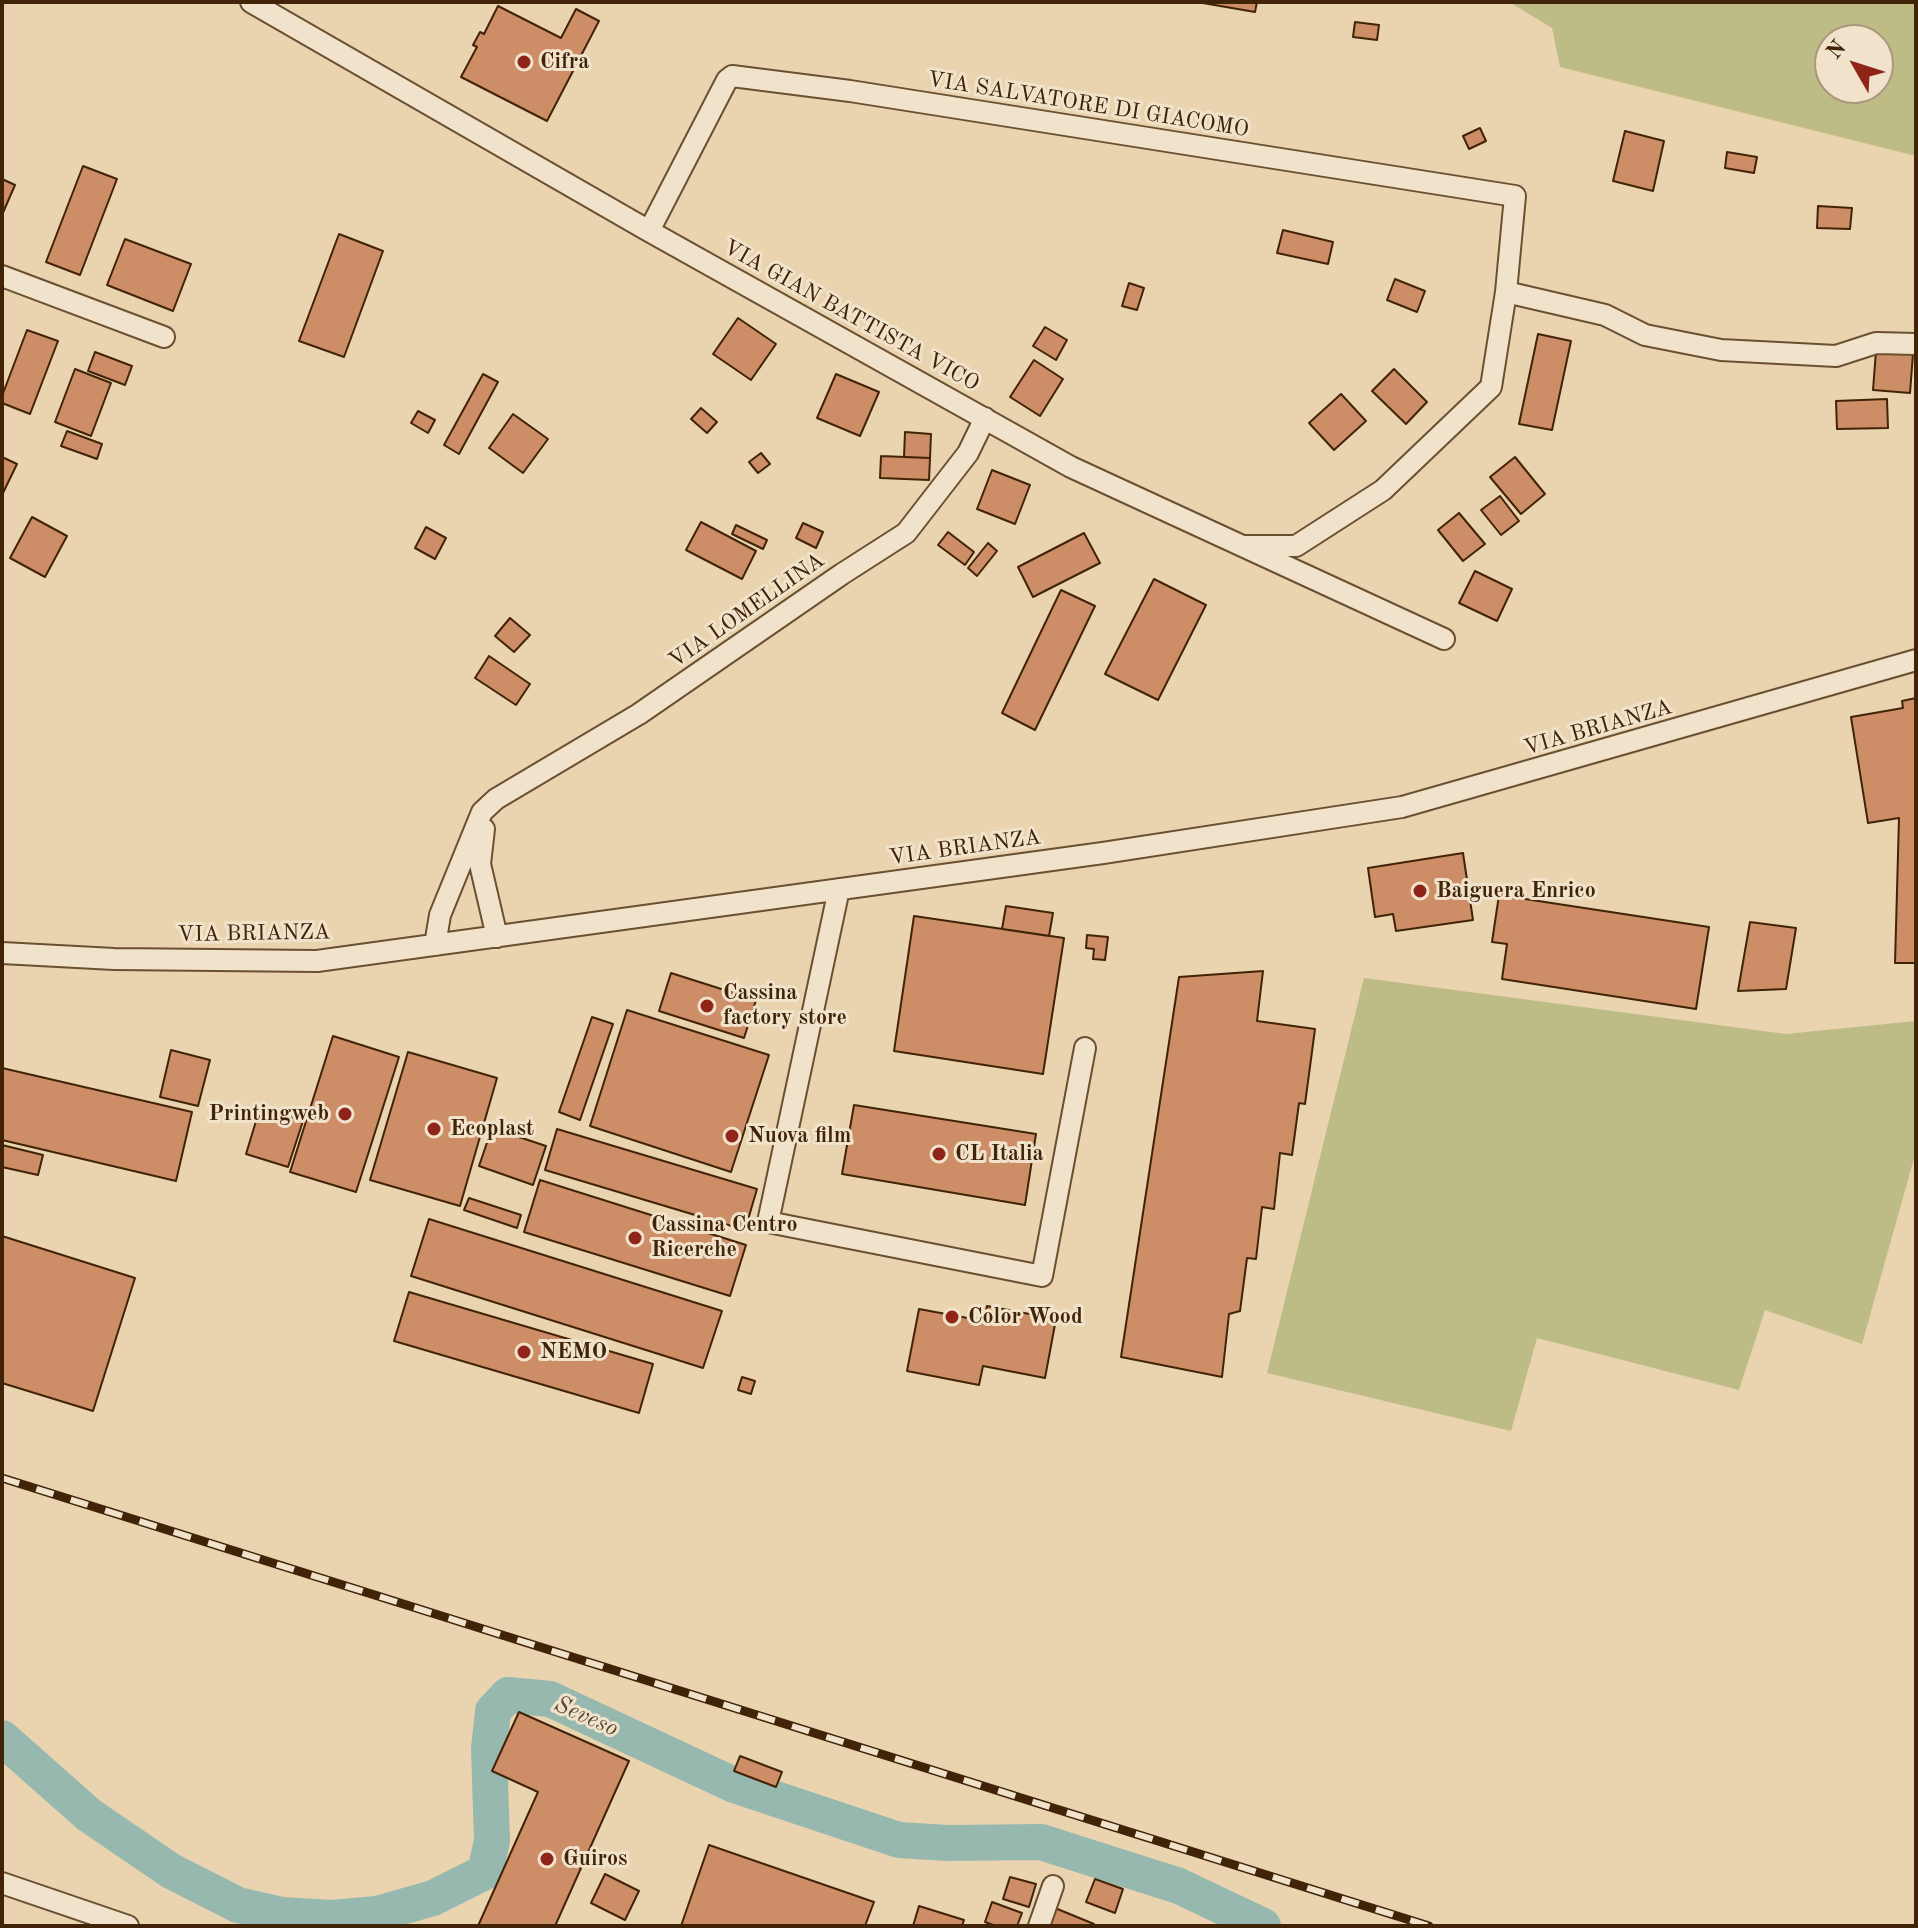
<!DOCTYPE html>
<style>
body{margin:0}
#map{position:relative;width:1918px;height:1928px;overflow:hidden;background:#e9d4af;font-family:"Old Standard TT",serif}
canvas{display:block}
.frame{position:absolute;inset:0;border:4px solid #412307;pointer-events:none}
.north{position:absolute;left:1814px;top:24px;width:80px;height:80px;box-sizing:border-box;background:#f1e3cb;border:2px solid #ab967d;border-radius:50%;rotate:309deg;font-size:22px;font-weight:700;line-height:32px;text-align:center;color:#412307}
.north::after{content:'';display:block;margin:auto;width:28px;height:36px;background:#8f2418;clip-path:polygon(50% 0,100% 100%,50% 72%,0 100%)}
</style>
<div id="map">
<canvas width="1918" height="1928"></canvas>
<div class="frame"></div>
<div class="north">N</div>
</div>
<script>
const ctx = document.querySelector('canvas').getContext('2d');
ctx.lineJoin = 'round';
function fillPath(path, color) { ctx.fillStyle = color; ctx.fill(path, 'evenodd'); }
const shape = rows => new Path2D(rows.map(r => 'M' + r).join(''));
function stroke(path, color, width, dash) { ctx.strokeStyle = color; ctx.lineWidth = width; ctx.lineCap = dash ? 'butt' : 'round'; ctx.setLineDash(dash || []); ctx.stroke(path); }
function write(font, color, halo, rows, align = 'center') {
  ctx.font = font + ' "Old Standard TT",serif'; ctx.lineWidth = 6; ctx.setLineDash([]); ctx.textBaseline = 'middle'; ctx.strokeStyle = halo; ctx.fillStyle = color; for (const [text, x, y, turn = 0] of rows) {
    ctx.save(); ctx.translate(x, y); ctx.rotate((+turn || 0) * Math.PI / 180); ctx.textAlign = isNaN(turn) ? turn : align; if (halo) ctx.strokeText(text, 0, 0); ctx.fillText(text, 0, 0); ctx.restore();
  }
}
const green = shape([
 [1509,2,1916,2,1916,156,1560,67,1552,28],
 [1830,40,1878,40,1878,88,1830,88],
 [1364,978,1786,1034,1916,1021,1916,1151,1862,1344,1765,1310,1739,1390,1537,1338,1511,1431,1267,1373]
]);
const river = shape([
 [2,1738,89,1815,171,1871,238,1905,282,1915,331,1918,377,1914,433,1898,485,1872,492,1841,489,1749,493,1711,508,1695,550,1699,734,1785,899,1840,948,1843,1041,1842,1179,1886,1263,1926]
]);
const building = shape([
 [1197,2,1257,2,1255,12,1197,2],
 [498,6,561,38,576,9,599,21,547,121,461,77,477,47,473,45,480,32,484,34,498,6],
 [1355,22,1379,25,1377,40,1353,37,1355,22],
 [1480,128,1486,141,1469,149,1463,136,1480,128],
 [1625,131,1664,141,1653,191,1613,181,1625,131],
 [1727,152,1757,157,1754,173,1725,168,1727,152],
 [83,166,117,179,80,275,46,262,83,166],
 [2,179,15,185,2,215,2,179],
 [1818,206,1852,208,1850,229,1817,228,1818,206],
 [1283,230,1333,242,1328,264,1277,253,1283,230],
 [339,234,383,251,344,357,299,341,339,234],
 [125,239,191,264,173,311,107,285,125,239],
 [1395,279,1425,291,1417,312,1387,300,1395,279],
 [1129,283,1144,288,1137,310,1122,306,1129,283],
 [738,318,776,344,751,380,713,354,738,318],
 [1045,327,1067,340,1056,360,1033,346,1045,327],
 [27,330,58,341,30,414,2,403,2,396,27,330],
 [1538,334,1571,341,1552,430,1519,424,1538,334],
 [1876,351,1913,354,1910,393,1873,390,1876,351],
 [95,352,132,366,125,385,88,371,95,352],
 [1034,360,1063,379,1040,416,1010,397,1034,360],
 [75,369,111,383,91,436,55,422,75,369],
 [1394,369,1427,402,1406,424,1372,391,1394,369],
 [483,374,498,382,459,454,444,445,483,374],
 [836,374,879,392,860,436,817,418,836,374],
 [1341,394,1366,421,1334,450,1309,423,1341,394],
 [1887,399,1888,428,1837,429,1836,401,1887,399],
 [701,408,717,422,707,433,691,419,701,408],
 [418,411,435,420,428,433,411,423,418,411],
 [513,414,548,439,523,473,489,448,513,414],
 [67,431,102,444,97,459,61,446,67,431],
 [905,432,931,434,930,458,904,457,905,432],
 [761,453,770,464,758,473,749,462,761,453],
 [881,456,930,458,929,480,880,478,881,456],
 [2,457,17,464,2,495,2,457],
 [1515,457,1545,494,1521,514,1490,477,1515,457],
 [992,470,1030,485,1015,524,977,509,992,470],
 [1500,496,1519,521,1501,535,1481,510,1500,496],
 [1459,513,1485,544,1463,561,1438,530,1459,513],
 [32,517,67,536,45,577,10,558,32,517],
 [701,522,756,551,742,579,686,550,701,522],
 [803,523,823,532,816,548,796,538,803,523],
 [736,525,767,540,763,549,732,534,736,525],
 [426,527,446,538,435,559,415,548,426,527],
 [948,532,974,552,965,565,938,545,948,532],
 [1084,533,1100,563,1033,597,1018,567,1084,533],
 [988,543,997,551,977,576,968,568,988,543],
 [1475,571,1512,589,1497,621,1459,603,1475,571],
 [1154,579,1206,605,1158,700,1105,674,1154,579],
 [1061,590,1095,606,1035,730,1002,713,1061,590],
 [510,618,530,635,514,652,495,636,510,618],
 [489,656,530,684,516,705,475,678,489,656],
 [1916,698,1916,963,1895,963,1899,818,1868,823,1851,717,1903,708,1902,701,1916,698],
 [1463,853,1473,920,1396,931,1393,914,1375,917,1368,868,1463,853],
 [1499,895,1709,927,1696,1009,1502,979,1507,944,1492,942,1499,895],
 [1006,906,1053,913,1049,936,1002,929,1006,906],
 [914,916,1064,938,1043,1074,894,1051,914,916],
 [1750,922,1796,928,1786,989,1738,991,1750,922],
 [1087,935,1108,937,1105,960,1093,959,1094,949,1086,948,1087,935],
 [1263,971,1257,1021,1315,1029,1305,1104,1299,1103,1292,1155,1280,1153,1274,1209,1262,1207,1256,1259,1247,1258,1240,1311,1229,1314,1222,1377,1121,1357,1179,977,1263,971],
 [671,973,756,1000,744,1038,659,1011,671,973],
 [627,1010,769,1055,731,1172,590,1126,627,1010],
 [592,1017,613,1024,580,1120,559,1112,592,1017],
 [333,1036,399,1057,356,1192,290,1172,333,1036],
 [171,1050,210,1060,198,1106,160,1097,171,1050],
 [408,1052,497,1078,460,1206,370,1180,408,1052],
 [2,1068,192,1112,176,1181,2,1140,2,1068],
 [854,1105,1036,1134,1025,1205,842,1174,854,1105],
 [260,1108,303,1121,288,1167,246,1154,260,1108],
 [492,1128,546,1146,533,1185,479,1166,492,1128],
 [557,1129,757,1189,745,1230,545,1170,557,1129],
 [2,1145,43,1155,38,1175,2,1167,2,1145],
 [540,1180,746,1245,730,1296,524,1232,540,1180],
 [469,1198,521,1215,517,1228,464,1210,469,1198],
 [429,1219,722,1311,703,1368,411,1276,429,1219],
 [2,1236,135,1278,93,1411,2,1383,2,1236],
 [409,1292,653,1364,639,1413,394,1341,409,1292],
 [987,1306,1056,1319,1045,1378,983,1366,979,1385,907,1371,919,1309,984,1321,987,1306],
 [742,1377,755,1381,751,1394,738,1390,742,1377],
 [519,1712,629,1761,555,1926,478,1926,538,1792,492,1771,519,1712],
 [740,1756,782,1772,776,1787,734,1771,740,1756],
 [709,1845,874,1902,865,1926,681,1926,709,1845],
 [605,1874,639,1891,625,1920,591,1903,605,1874],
 [1010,1877,1036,1884,1029,1907,1003,1899,1010,1877],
 [1095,1879,1123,1889,1115,1913,1086,1902,1095,1879],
 [992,1902,1022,1913,1017,1926,996,1926,985,1922,992,1902],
 [919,1906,964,1920,962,1926,913,1926,919,1906],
 [1055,1908,1094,1924,1093,1926,1048,1926,1055,1908]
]);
const minor = shape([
 [251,2,649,231,1071,467,1444,639],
 [649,231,727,80,732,76,850,91,1515,196,1506,292,1491,387,1383,490,1296,546,1243,546],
 [2,276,164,337],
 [1506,292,1605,315,1645,335,1721,350,1836,356,1876,343,1916,344],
 [484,829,480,864,497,937],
 [839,889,768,1222,1042,1276,1085,1048],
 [435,945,440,915,482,812,496,799,639,714,842,574,906,533,968,453,985,418],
 [2,953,114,959,317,961,1103,853,1402,807,1916,660],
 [2,1883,128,1926],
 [1039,1926,1053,1886]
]);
const rail = shape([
 [2,1478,1429,1926]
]);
const markers = [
 [524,62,8,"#8f2418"],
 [1420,891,8,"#8f2418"],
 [707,1006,8,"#8f2418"],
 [345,1114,8,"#8f2418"],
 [434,1129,8,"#8f2418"],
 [732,1136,8,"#8f2418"],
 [939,1154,8,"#8f2418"],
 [635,1238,8,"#8f2418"],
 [952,1317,8,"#8f2418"],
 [524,1352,8,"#8f2418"],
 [547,1859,8,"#8f2418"]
];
const poiNames = [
 ["Cifra",540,62],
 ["Baiguera Enrico",1436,891],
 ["Cassina",723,993],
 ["factory store",723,1018],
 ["Printingweb",329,1114,"right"],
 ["Ecoplast",450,1129],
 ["Nuova film",748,1136],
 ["CL Italia",955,1154],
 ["Cassina Centro",651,1225],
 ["Ricerche",651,1250],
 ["Color Wood",968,1317],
 ["NEMO",540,1352],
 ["Guiros",563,1859]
];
const streetNames = [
 ["VIA SALVATORE DI GIACOMO",1088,105,9],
 ["VIA GIAN BATTISTA VICO",851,316,29],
 ["VIA LOMELLINA",747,611,-35],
 ["VIA BRIANZA",1598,728,-16],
 ["VIA BRIANZA",965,848,-8],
 ["VIA BRIANZA",254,934,-1]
];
const waterNames = [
 ["Seveso",586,1717,24]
];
fillPath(green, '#bdbb86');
stroke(river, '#97b8af', 36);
fillPath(building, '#cd8d66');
stroke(building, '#412307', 2);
stroke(minor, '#6b4f31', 24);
stroke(minor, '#f1e3cb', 20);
stroke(rail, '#412307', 9);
stroke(rail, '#f1e3cb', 6, [18]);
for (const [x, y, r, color] of markers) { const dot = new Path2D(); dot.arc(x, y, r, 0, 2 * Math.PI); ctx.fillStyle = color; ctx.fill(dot); stroke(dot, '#f1e3cb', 3); }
write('bold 22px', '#412307', '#f1e3cb', poiNames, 'left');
write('22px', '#412307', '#f1e3cb', streetNames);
write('italic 24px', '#564831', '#f1e3cb', waterNames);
</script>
